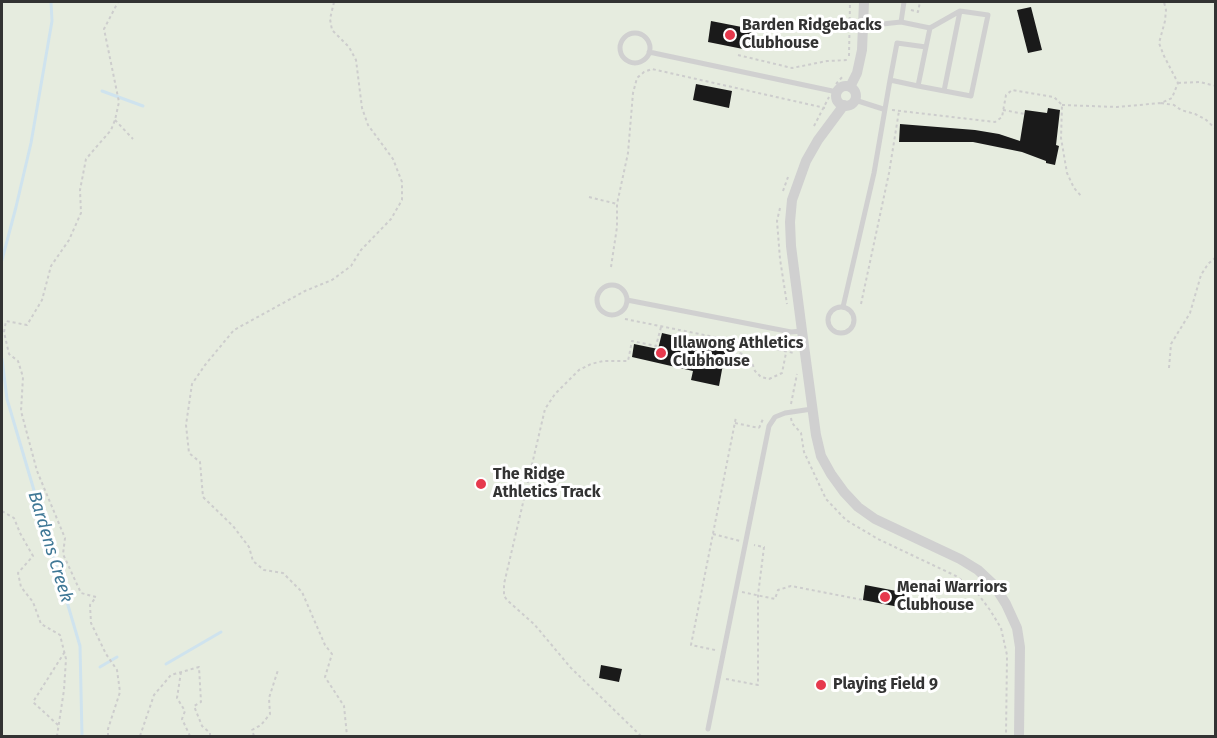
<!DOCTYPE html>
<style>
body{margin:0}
#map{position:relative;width:1217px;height:738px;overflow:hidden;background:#fff;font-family:"Fira Sans",sans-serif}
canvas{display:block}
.frame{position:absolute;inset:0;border:3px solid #333;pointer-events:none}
</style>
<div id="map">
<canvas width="1217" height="738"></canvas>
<div class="frame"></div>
</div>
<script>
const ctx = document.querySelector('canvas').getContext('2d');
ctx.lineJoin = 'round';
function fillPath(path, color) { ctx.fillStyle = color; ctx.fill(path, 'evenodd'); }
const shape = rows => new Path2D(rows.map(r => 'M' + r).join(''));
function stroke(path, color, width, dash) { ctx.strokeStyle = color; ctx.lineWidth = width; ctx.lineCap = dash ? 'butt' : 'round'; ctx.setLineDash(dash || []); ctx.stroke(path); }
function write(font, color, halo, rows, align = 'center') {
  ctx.font = font + ' "Fira Sans",sans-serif'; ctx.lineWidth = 6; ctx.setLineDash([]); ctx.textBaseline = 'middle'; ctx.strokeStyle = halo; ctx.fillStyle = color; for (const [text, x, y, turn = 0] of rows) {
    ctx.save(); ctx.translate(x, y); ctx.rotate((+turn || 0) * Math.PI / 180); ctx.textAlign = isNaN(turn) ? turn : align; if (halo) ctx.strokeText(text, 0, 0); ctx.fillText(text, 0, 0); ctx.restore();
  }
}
const green = shape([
 [2,2,1215,2,1215,736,2,736]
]);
const stream = shape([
 [102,91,143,106],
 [2,260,16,207,31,143,52,21,51,2],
 [2,359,7,399,80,646,82,736],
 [166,664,221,632],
 [100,667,117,657]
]);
const building = shape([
 [1031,7,1042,50,1028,53,1017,10],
 [711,21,752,29,748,50,708,42],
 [696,84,732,91,729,108,693,100],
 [1048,108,1060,110,1056,145,1059,146,1055,165,1046,163,1046,161,1022,152,973,142,899,142,900,124,975,130,999,134,1020,141,1025,110,1047,113],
 [662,333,726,348,719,386,691,380,693,371,632,357,634,344,658,349],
 [865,585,907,593,904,608,863,600],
 [601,665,622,669,619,682,599,678]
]);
const path = shape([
 [334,2,330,19,332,30,349,47,356,60,362,108,368,125,393,159,402,182,402,200,391,219,361,250,351,266,332,280,305,291,234,330,205,365,192,384,186,425,189,453,200,462,203,497,233,526,249,547,253,561,264,570,283,573,302,592,325,645,332,654,325,677,344,706,347,736],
 [911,10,918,12,920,2],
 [738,55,792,68,827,61,849,60],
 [849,56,850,2],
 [1178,83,1200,82,1216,86],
 [836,84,844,75],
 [1161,103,1174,105,1181,110,1195,114,1205,119,1216,129],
 [1062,105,1117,107,1161,103,1172,98,1178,83,1164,56,1159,43,1165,21,1166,10,1164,2],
 [892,110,995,122,1002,117,1006,95,1012,90,1054,97,1062,105,1061,138,1067,173,1074,188,1082,197],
 [1003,110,1025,114],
 [115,120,133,139],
 [814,126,829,97],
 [783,191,788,177],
 [589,197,617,204],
 [780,208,777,221,780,259,787,304],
 [611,267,617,227,617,204,628,153,633,93,637,78,644,72,652,69,825,108],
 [861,304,889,173,899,111],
 [625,319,794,353],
 [729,341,729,346,734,351,745,355,751,360,755,371,761,377,769,379,782,373,786,353],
 [1169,368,1171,344,1190,313,1201,275,1208,264,1216,257],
 [791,404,797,374],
 [791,418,792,423,801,433,804,452,826,499,846,520,878,539,956,576,975,590,990,610,1001,628,1007,655,1006,736],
 [735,423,759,428],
 [759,428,763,419],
 [2,511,14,518,20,533,33,556,18,573,21,587,33,602,41,624,60,635,66,659,64,690,57,736],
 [713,534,740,541],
 [742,592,775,599,778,590,791,586,863,600],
 [715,650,691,645,736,417],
 [181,672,177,698,185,711,182,719,190,736],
 [726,679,758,685,758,595,764,547,754,545],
 [58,725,33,702,64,653],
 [108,736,108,729,120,692,117,670,106,654,91,623,90,605,96,597,81,593,63,554,65,538,37,471,21,411,23,377,18,361,9,354,4,332,6,321,27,325,42,300,51,266,69,240,81,213,80,190,86,159,111,130,115,120,119,102,104,29,118,2],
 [140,736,154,695,171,675,199,667,201,702,194,706,202,726,210,733,210,736],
 [254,736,252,730,261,725,270,714,269,698,278,670],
 [641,736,571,668,534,624,508,601,504,596,504,584,545,409,555,394,579,370,591,364,603,361,628,361,632,341,656,346,661,327]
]);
const lane = shape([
 [864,26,901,22,904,2],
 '620 48a15 15 0 1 1 30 0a15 15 0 1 1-30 0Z',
 [649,52,837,92],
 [890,80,897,43,926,47],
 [918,86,971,96,988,15,960,11,930,28],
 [944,91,960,11],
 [855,100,883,109],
 '597 300a15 15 0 1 1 30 0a15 15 0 1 1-30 0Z',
 [627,300,791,332,802,331],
 '828 320a13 13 0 1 1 26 0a13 13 0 1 1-26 0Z',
 [843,307,874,173,890,80,918,86,926,47,930,28,901,22],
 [708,729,769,426,775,417,785,413,812,409]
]);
const street = shape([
 '836 96a10 10 0 1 1 20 0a10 10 0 1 1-20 0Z',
 [850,87,857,73,862,50,864,2],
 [844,105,818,140,806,161,792,200,790,222,791,246,802,331,816,435,821,456,831,474,844,492,858,507,875,519,960,559,978,570,994,585,1006,604,1017,628,1020,647,1019,736]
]);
const markers = [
 [730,35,6,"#e6394d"],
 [661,353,6,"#e6394d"],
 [481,484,6,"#e6394d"],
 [885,597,6,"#e6394d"],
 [821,685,6,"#e6394d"]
];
const poiNames = [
 ["Barden Ridgebacks",742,26],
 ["Clubhouse",742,44],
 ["Illawong Athletics",673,344],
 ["Clubhouse",673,362],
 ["The Ridge",493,475],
 ["Athletics Track",493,493],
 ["Menai Warriors",897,588],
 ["Clubhouse",897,606],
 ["Playing Field 9",833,685]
];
const waterNames = [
 ["Bardens Creek",50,547,73]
];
fillPath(green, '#e6ecdf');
stroke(stream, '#cfe3ee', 3);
fillPath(building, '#1a1a1a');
stroke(path, '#cdcdcd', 2, [3, 3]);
stroke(lane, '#d0d0d0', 5);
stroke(street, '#d0d0d0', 10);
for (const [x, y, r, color] of markers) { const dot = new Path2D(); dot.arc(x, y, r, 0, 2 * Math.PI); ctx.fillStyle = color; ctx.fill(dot); stroke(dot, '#fff', 2); }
write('bold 16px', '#333', '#fff', poiNames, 'left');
write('italic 18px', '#3f7896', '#fff', waterNames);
</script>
